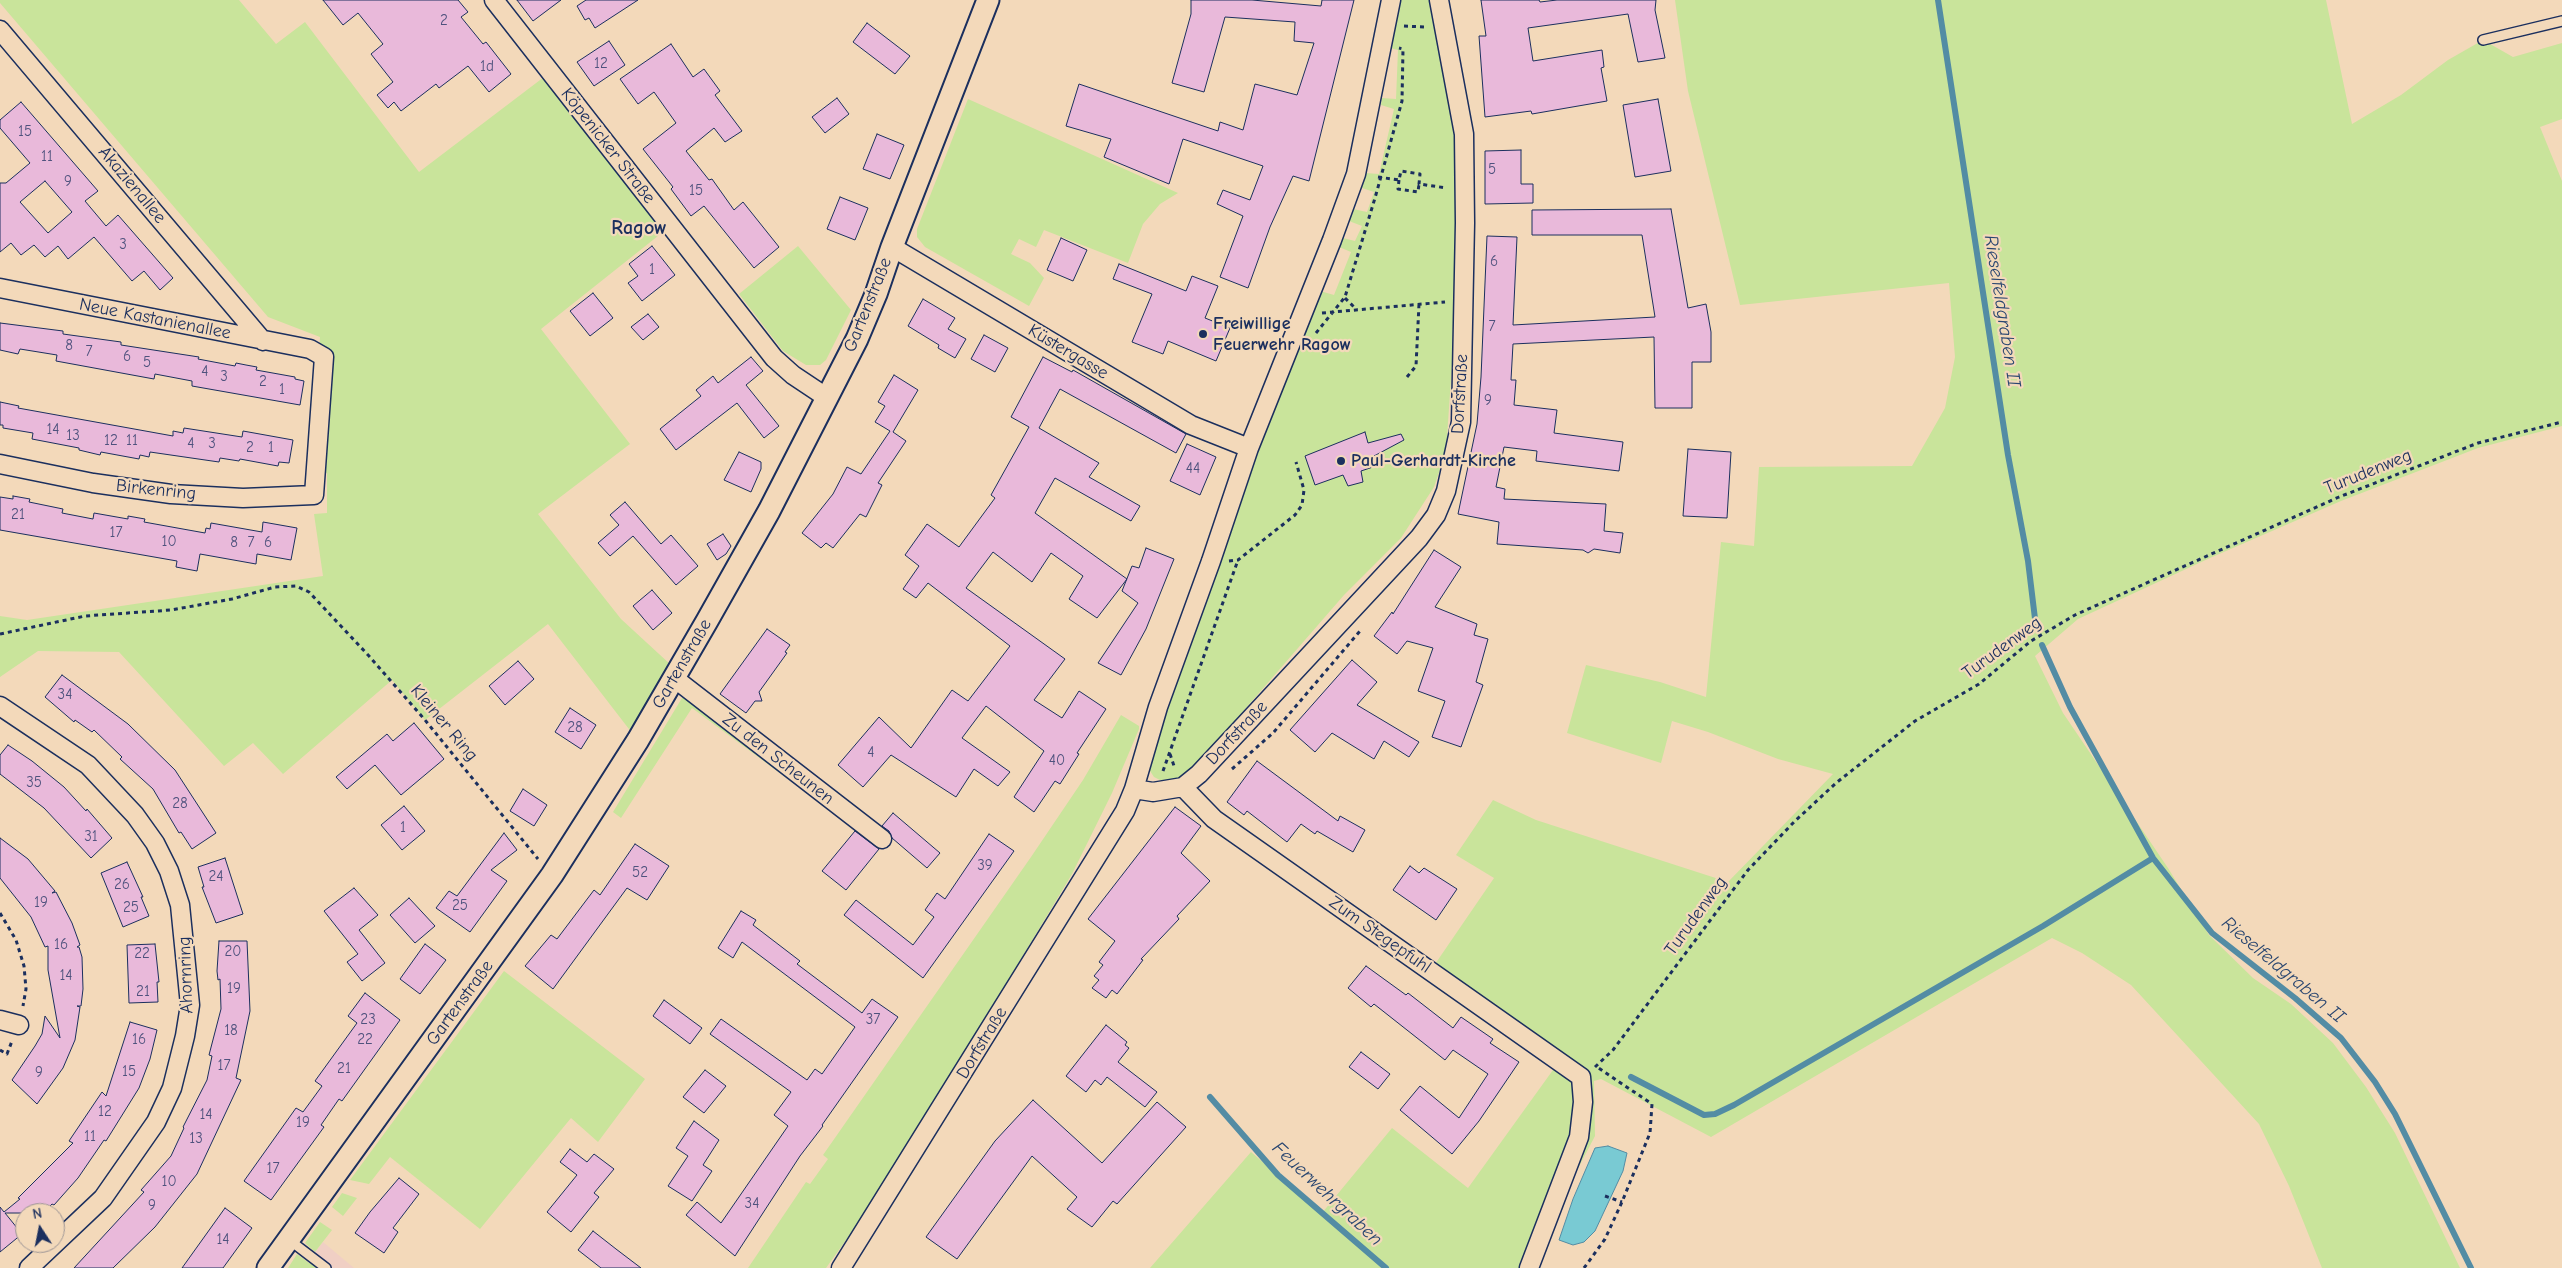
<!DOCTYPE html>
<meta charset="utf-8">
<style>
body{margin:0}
#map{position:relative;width:2562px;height:1268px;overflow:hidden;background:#f3d9ba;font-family:"Comic Neue",sans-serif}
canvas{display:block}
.north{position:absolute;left:15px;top:1203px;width:50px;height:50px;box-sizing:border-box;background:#f3d9ba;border:1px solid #9d9595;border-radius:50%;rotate:349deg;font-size:14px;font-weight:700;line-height:20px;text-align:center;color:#1b2f5e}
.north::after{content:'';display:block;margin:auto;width:18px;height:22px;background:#1b2f5e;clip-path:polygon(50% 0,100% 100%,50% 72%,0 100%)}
</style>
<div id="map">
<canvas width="2562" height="1268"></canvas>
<div class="north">N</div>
</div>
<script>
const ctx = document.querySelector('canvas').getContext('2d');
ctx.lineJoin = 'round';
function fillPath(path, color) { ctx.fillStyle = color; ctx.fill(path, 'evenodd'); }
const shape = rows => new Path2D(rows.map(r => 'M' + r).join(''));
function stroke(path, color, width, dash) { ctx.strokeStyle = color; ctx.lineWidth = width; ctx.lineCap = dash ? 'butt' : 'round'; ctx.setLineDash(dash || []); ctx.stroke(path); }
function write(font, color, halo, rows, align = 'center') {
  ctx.font = font + ' "Comic Neue",sans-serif'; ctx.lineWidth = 4.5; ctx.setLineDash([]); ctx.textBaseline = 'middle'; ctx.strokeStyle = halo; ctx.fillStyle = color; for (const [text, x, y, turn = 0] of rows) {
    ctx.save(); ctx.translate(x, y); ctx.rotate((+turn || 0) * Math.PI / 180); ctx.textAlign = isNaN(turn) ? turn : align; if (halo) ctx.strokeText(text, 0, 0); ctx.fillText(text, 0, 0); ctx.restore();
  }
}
const built = shape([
 [323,1242,354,1268,302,1268]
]);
const green = shape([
 [0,0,239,0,276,44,305,22,419,172,544,77,663,232,541,329,630,444,538,514,621,619,671,665,632,733,548,624,425,720,392,680,283,774,253,743,224,766,119,652,38,651,0,677,0,616,27,620,323,576,314,514,327,513,327,473,312,471,320,337,268,317,0,3],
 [1398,0,1433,0,1456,134,1458,222,1454,335,1446,452,1434,487,1401,538,1344,595,1187,776,1171,783,1160,780,1154,777,1150,771,1149,761,1164,711,1234,508,1320,291,1334,295,1351,252,1339,247,1343,238,1355,241,1362,226,1349,221,1353,209,1367,212,1374,192,1359,187,1365,173,1379,174,1394,109,1381,105,1382,98,1396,99,1398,50,1390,48],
 [1675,0,2326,0,2352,124,2401,95,2448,60,2483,40,2513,57,2562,43,2562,119,2540,127,2562,181,2562,426,2478,448,2341,501,2210,558,2078,619,2035,656,2063,713,2168,868,2209,935,2253,978,2291,1004,2333,1043,2366,1087,2395,1133,2460,1268,2322,1268,2289,1186,2259,1124,2131,985,2082,953,2052,938,1711,1137,1601,1079,1594,1081,1595,1136,1526,1268,1150,1268,1251,1152,1322,1213,1392,1128,1468,1188,1558,1063,1431,970,1494,878,1456,855,1493,800,1536,820,1728,882,1833,774,1778,759,1708,732,1672,721,1661,763,1567,733,1586,665,1660,682,1706,697,1721,542,1754,546,1759,467,1912,466,1945,408,1955,357,1949,283,1740,305,1688,91],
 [968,99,1178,193,1160,204,1143,224,1128,263,1044,230,1036,247,1019,239,1011,254,1030,263,1044,278,1029,306,925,247,917,237,917,229],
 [798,246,851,310,826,360,820,365,806,365,783,351,739,294],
 [682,698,693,698,850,825,692,708,621,818,613,812],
 [1121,715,1139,726,1139,729,1112,793,1072,874,884,1187,826,1268,748,1268,806,1182,810,1184,828,1159,823,1155,1031,857,1083,780],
 [504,971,645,1079,598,1142,571,1118,480,1229,390,1157,369,1184,350,1180],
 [342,1193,357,1198,343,1216,332,1207],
 [320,1222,332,1230,315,1252,305,1243],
 [297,1254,309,1263,313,1260,319,1268,288,1268]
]);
const water = shape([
 [1608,1146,1627,1153,1623,1171,1595,1231,1584,1242,1573,1245,1559,1240,1573,1199,1595,1148,1608,1146]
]);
const stream = shape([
 [1938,0,2008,455,2028,561,2036,627],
 [2042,645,2070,707,2153,858,2212,933,2295,998,2341,1038,2375,1082,2395,1114,2471,1268],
 [1631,1077,1704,1115,1715,1114,1734,1105,2043,926,2153,858],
 [1210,1097,1278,1175,1386,1268]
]);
const building = shape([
 [323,0,458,0,468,12,461,17,483,44,486,42,511,74,489,92,468,66,439,88,436,84,401,111,394,102,388,108,377,95,393,82,371,54,383,44,358,13,343,25,323,0],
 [517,0,561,0,533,21,517,0],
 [586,0,638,0,595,28,589,18,585,20,577,6,586,0],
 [1191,0,1252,0,1321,6,1322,0,1354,0,1309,181,1293,176,1270,227,1248,288,1220,277,1243,216,1217,204,1223,190,1250,200,1263,166,1183,139,1169,184,1104,157,1111,139,1066,126,1079,84,1218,131,1220,122,1243,130,1255,84,1297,95,1314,43,1294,41,1295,22,1225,17,1204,92,1172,83,1191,14,1191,0],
 [1481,0,1539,0,1540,2,1557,0,1656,0,1655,10,1665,58,1638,62,1628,14,1528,28,1533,61,1602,50,1604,67,1601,68,1607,101,1532,114,1531,111,1485,117,1479,36,1486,36,1481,0],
 [867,23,910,56,895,74,853,42,867,23],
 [609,41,625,65,594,86,577,62,609,41],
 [671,44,693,77,704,69,720,91,715,95,742,131,725,142,714,128,686,151,709,180,712,179,734,210,743,202,779,247,754,268,704,206,691,216,671,189,673,187,643,149,676,123,654,92,638,104,620,79,671,44],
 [837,98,849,114,825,133,812,117,837,98],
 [1658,99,1671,171,1635,177,1623,105,1658,99],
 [21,102,98,191,85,201,106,226,118,215,173,278,160,290,144,271,132,281,94,237,68,259,58,246,45,257,34,245,21,255,11,243,0,252,0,183,6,183,30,163,0,128,0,120,21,102],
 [45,181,72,212,48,233,20,202,45,181],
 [877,134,904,145,890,179,863,169,877,134],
 [1521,150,1521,184,1533,184,1533,203,1485,204,1485,151,1521,150],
 [840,197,868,208,855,240,827,229,840,197],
 [1671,209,1688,308,1706,304,1711,332,1711,362,1692,362,1692,408,1655,408,1654,337,1513,344,1511,380,1516,380,1514,405,1557,410,1554,433,1623,442,1619,471,1536,461,1537,451,1504,447,1496,487,1505,489,1504,499,1606,504,1604,531,1623,533,1620,553,1594,549,1588,553,1583,550,1497,544,1499,522,1458,514,1477,424,1481,377,1487,236,1517,237,1513,325,1655,317,1642,235,1532,235,1532,210,1671,209],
 [1061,238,1087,250,1073,281,1047,270,1061,238],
 [652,246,675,275,642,301,628,283,638,276,629,264,652,246],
 [1119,264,1186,291,1192,276,1218,286,1205,318,1230,328,1216,361,1168,341,1163,354,1132,342,1152,294,1113,279,1119,264],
 [593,293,613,318,590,336,570,311,593,293],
 [923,299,955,318,948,329,966,339,955,358,938,348,939,345,908,326,923,299],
 [648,314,659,327,643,340,631,327,648,314],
 [0,323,63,331,63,334,121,342,121,345,199,357,198,359,235,366,236,363,246,365,257,367,256,370,295,377,295,379,304,381,300,405,192,386,192,381,155,374,154,379,56,361,57,355,20,349,18,354,0,350,0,323],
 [984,335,1008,348,995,372,971,359,984,335],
 [751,357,763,371,746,385,779,426,764,438,737,403,676,450,660,429,701,396,696,390,713,376,718,383,751,357],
 [1043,357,1072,372,1073,370,1186,434,1176,453,1060,389,1039,428,1099,463,1089,477,1140,506,1131,521,1055,478,1035,513,1127,579,1097,618,1069,599,1083,576,1051,553,1032,582,993,552,966,588,1065,659,1034,700,1062,718,1079,691,1106,709,1077,753,1079,754,1060,784,1055,781,1034,812,1014,797,1044,751,986,706,962,738,1010,772,998,786,974,769,956,797,891,755,863,787,838,765,879,717,911,748,952,690,968,701,1010,646,928,583,916,598,903,589,919,566,905,555,927,524,959,547,995,498,991,495,1029,427,1011,417,1043,357],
 [894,375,918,390,893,432,906,441,878,483,882,485,866,517,860,514,833,548,826,543,821,548,802,533,833,494,847,467,861,474,890,431,875,422,885,406,878,402,894,375],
 [0,402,19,406,18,408,173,436,173,431,183,433,184,428,242,437,243,431,293,440,289,463,279,462,278,466,240,459,239,461,220,458,219,462,150,452,149,457,140,455,139,459,101,452,100,455,79,450,79,448,32,439,33,433,3,428,3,425,0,425,0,402],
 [1365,432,1368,443,1401,434,1404,440,1374,456,1376,466,1361,471,1363,482,1348,486,1343,475,1315,485,1305,456,1365,432],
 [1187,444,1216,457,1200,495,1170,481,1187,444],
 [1688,449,1731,452,1727,518,1683,516,1688,449],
 [739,452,761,462,761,469,751,492,724,480,739,452],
 [13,496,30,499,29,502,63,509,62,513,93,519,94,513,128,519,128,516,145,519,144,522,205,533,206,528,210,529,211,523,262,532,263,522,297,528,291,560,257,554,256,564,200,554,197,571,176,567,177,561,0,530,0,497,13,499,13,496],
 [625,502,661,544,671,535,698,566,676,585,633,536,610,556,598,543,619,525,610,515,625,502],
 [723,534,731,546,726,554,717,560,707,544,723,534],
 [1146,548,1174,559,1146,629,1121,675,1098,663,1138,603,1122,591,1132,566,1139,568,1146,548],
 [1434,550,1461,567,1435,607,1477,624,1474,635,1488,639,1476,682,1483,685,1461,747,1432,737,1445,701,1418,691,1433,648,1407,641,1397,654,1374,636,1392,612,1393,614,1434,550],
 [652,590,672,613,653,630,633,606,652,590],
 [767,629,790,645,785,652,787,653,759,692,762,701,755,701,746,713,720,694,767,629],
 [1352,660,1377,682,1357,705,1419,742,1409,757,1384,741,1374,759,1332,733,1315,752,1290,730,1352,660],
 [518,661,534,679,505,705,489,686,518,661],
 [62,675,128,724,175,770,216,833,192,849,181,832,179,833,153,789,120,759,122,757,94,730,92,732,75,720,74,722,45,697,62,675],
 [570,708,596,725,581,749,555,732,570,708],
 [414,723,444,759,401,795,375,765,347,789,336,777,387,734,393,741,414,723],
 [8,745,32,761,64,787,86,811,87,809,112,838,91,858,44,808,0,774,0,755,8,745],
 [1257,761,1338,821,1340,816,1365,830,1353,852,1317,831,1315,834,1301,824,1287,842,1247,811,1244,815,1227,802,1257,761],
 [523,789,547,805,534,826,510,811,523,789],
 [404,806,425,831,402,850,381,825,404,806],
 [1175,807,1201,826,1181,853,1210,881,1177,916,1179,919,1141,959,1143,960,1117,994,1112,990,1106,998,1092,988,1099,980,1094,976,1103,965,1099,962,1115,941,1088,919,1175,807],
 [893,813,940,853,927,868,892,838,889,831,882,826,893,813],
 [855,831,879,849,846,890,822,871,855,831],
 [504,833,517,850,491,870,507,881,470,932,436,908,449,891,457,896,504,833],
 [989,834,1014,851,923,978,844,915,856,900,913,945,934,917,925,910,937,893,945,899,989,834],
 [0,838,28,859,55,891,52,893,56,892,72,923,80,945,77,947,79,947,82,957,83,989,81,1006,77,1006,80,1007,75,1040,63,1068,37,1104,12,1080,35,1046,42,1034,45,1016,60,1038,48,970,48,946,45,947,31,917,0,878,0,838],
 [635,844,669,866,647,900,627,888,553,989,525,966,551,935,557,939,594,890,600,895,635,844],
 [225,858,243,914,216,923,202,887,204,887,198,867,225,858],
 [127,862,143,897,141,897,149,916,123,927,101,873,127,862],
 [1410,866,1419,873,1424,868,1457,889,1436,920,1393,890,1410,866],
 [354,888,378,915,359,930,385,963,362,981,347,962,358,954,324,911,354,888],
 [409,898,435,926,415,943,390,915,409,898],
 [741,911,756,920,753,925,800,961,797,964,862,1013,872,999,898,1017,822,1125,823,1126,800,1156,735,1256,686,1215,697,1202,721,1223,788,1126,774,1115,791,1092,710,1034,721,1019,807,1080,815,1069,822,1074,855,1027,742,942,733,958,718,948,741,911],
 [219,941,247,941,250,1011,236,1078,241,1080,197,1174,155,1227,113,1268,74,1268,144,1192,141,1190,171,1156,184,1128,183,1127,207,1080,212,1056,209,1055,221,1009,220,979,218,980,217,971,219,941],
 [155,944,159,982,157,982,158,1002,129,1003,127,945,155,944],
 [425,944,446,960,420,994,400,979,425,944],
 [1366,966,1406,995,1408,993,1453,1028,1461,1017,1493,1039,1490,1043,1519,1062,1479,1121,1452,1154,1400,1110,1420,1086,1459,1118,1488,1074,1453,1050,1445,1060,1374,1004,1371,1007,1348,988,1366,966],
 [365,993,400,1020,342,1101,339,1099,321,1125,324,1127,271,1200,244,1181,296,1108,303,1112,322,1086,315,1081,357,1023,348,1016,365,993],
 [664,1000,702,1028,690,1044,653,1016,664,1000],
 [130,1022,157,1030,150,1059,139,1088,106,1141,104,1140,78,1178,54,1205,52,1204,43,1213,5,1213,22,1234,0,1252,0,1207,4,1212,20,1199,18,1198,73,1143,69,1141,102,1092,106,1096,130,1022],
 [1106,1025,1127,1042,1125,1045,1129,1048,1118,1062,1157,1092,1145,1107,1107,1077,1101,1085,1095,1080,1086,1092,1066,1076,1106,1025],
 [1361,1052,1390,1074,1378,1089,1349,1067,1361,1052],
 [705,1070,726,1086,704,1113,683,1097,705,1070],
 [1033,1100,1102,1163,1157,1102,1186,1127,1117,1204,1113,1201,1092,1227,1067,1209,1077,1197,1032,1156,957,1259,926,1237,995,1141,1033,1100],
 [694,1121,719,1140,703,1165,712,1171,692,1201,668,1186,688,1156,676,1148,694,1121],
 [570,1149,587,1162,594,1154,614,1169,594,1193,599,1197,571,1232,547,1212,577,1175,560,1162,570,1149],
 [399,1178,419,1194,393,1228,398,1232,384,1253,355,1233,370,1212,399,1178],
 [225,1208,252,1228,223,1268,182,1268,225,1208],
 [593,1231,616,1249,641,1268,601,1268,578,1250,593,1231]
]);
const path = shape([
 [1404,26,1425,27],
 [1378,177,1399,180,1401,171,1420,174,1419,184,1447,188],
 [1399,180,1398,189,1418,192,1419,184],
 [1345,298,1357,310],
 [1322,313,1445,302],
 [1316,333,1345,297,1375,198,1402,101,1403,49,1399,48],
 [1407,377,1416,366,1419,304],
 [1229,561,1238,560,1295,515,1302,505,1304,490,1296,462],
 [0,634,85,616,171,610,232,599,275,587,296,586,309,592,369,656,425,720,538,859],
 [1170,754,1175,769],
 [1232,769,1273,733,1360,631],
 [1163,771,1238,560],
 [0,913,16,940,24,966,26,989,23,1006],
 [0,1050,7,1054,12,1041],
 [1595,1067,1613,1050,1748,870,1794,822,1836,783,1915,721,1979,684,2031,641,2075,615,2339,497,2478,443,2562,422],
 [1605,1196,1622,1202],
 [1584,1268,1605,1239,1622,1202,1650,1133,1652,1104,1597,1067]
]);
const service = shape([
 [2483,40,2562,21],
 [288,1239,326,1268]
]);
const minor = shape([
 [494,0,774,358,793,375,826,397],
 [0,30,263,341],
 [892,247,1191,425,1249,448],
 [0,288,310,349,324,357,314,495,243,498,171,494,93,483,0,464],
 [674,678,882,839],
 [0,706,88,765,135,815,155,843,169,871,180,905,190,1005,185,1036,172,1088,156,1122,103,1198,29,1268],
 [1183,787,1214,819,1581,1077,1583,1102,1579,1137,1529,1268],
 [1134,789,1153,792,1183,787,1199,774,1419,538,1436,515,1446,491,1461,422,1465,223,1464,134,1439,0],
 [0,1020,19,1025],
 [841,1268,1125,811,1134,789,1158,707,1211,561,1249,448,1332,240,1356,174,1391,0]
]);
const tertiary = shape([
 [268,1268,552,875,638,740,707,621,769,511,857,339,876,294,892,247,988,0]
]);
const markers = [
 [1203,334,5,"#1b2f5e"],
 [1341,461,5,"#1b2f5e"]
];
const numberNames = [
 ["2",444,21],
 ["12",601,64],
 ["1d",487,67],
 ["15",25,132],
 ["11",47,157],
 ["5",1492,170],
 ["9",68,182],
 ["15",696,191],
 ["3",123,245],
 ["6",1494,262],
 ["1",652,270],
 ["7",1492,327],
 ["8",69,346],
 ["7",89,352],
 ["6",127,357],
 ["5",147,363],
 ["4",205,372],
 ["3",224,377],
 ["2",263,382],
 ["1",282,390],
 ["9",1488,401],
 ["14",53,430],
 ["13",73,436],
 ["12",111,441],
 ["11",132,441],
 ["4",191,444],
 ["3",212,444],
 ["2",250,448],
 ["1",271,448],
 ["44",1193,469],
 ["21",18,515],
 ["17",116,533],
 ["10",169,542],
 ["8",234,543],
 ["7",251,543],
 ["6",268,543],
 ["34",65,695],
 ["28",575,728],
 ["4",871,753],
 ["40",1057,761],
 ["35",34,783],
 ["28",180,804],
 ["1",403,828],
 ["31",91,837],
 ["39",985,866],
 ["52",640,873],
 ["24",216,877],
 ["26",122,885],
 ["19",41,903],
 ["25",460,906],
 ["25",131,908],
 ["16",61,945],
 ["20",233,952],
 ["22",142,954],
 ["14",66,976],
 ["19",234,989],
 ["21",143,992],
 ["23",368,1020],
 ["37",873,1020],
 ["18",231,1031],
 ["16",139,1040],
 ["22",365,1040],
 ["17",224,1066],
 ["21",344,1069],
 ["15",129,1072],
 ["9",39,1073],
 ["12",105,1112],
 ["14",206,1115],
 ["19",303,1123],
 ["11",90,1137],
 ["13",196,1139],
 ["17",273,1169],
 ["10",169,1182],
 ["34",752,1204],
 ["9",152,1206],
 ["14",223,1240]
];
const streetNames = [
 ["Köpenicker Straße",608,146,52],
 ["Akazienallee",132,185,50],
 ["Gartenstraße",868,305,-68],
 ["Neue Kastanienallee",155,319,11],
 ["Küstergasse",1068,352,31],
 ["Dorfstraße",1460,394,-87],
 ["Turudenweg",2368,472,-22],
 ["Birkenring",156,490,6],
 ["Turudenweg",2002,648,-36],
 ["Gartenstraße",682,664,-60],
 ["Kleiner Ring",444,723,50],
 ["Dorfstraße",1237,733,-47],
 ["Zu den Scheunen",778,759,38],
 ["Turudenweg",1696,916,-54],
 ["Zum Stegepfuhl",1380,935,35],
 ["Ahornring",186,975,-92],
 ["Gartenstraße",460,1003,-54],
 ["Dorfstraße",982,1043,-59]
];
const poiNames = [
 ["Freiwillige",1213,324],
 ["Feuerwehr Ragow",1213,345],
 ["Paul-Gerhardt-Kirche",1351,461]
];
const waterNames = [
 ["Rieselfeldgraben II",2002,311,81],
 ["Rieselfeldgraben II",2283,970,40],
 ["Feuerwehrgraben",1327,1194,43]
];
const quarterNames = [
 ["Ragow",639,228]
];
fillPath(built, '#f0cfc4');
fillPath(green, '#c9e49b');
fillPath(water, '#79cad3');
stroke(water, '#538ca4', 1);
stroke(stream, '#538ca4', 6);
fillPath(building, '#e9b9da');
stroke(building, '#1b2f5e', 1);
stroke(service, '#1b2f5e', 12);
stroke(minor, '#1b2f5e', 21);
stroke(tertiary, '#1b2f5e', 25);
stroke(path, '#1b2f5e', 3, [4, 4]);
stroke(service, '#f3d9ba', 9);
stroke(minor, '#f3d9ba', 18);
stroke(tertiary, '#f3d9ba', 21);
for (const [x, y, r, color] of markers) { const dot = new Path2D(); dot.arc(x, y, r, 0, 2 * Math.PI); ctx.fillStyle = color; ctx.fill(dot); stroke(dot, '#f3d9ba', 2); }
write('15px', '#4e527d', null, numberNames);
write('18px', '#1b2f5e', '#f3d9ba', streetNames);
write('bold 18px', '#1b2f5e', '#f3d9ba', poiNames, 'left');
write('italic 19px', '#294670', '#f3d9ba', waterNames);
write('bold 20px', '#1b2f5e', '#f3d9ba', quarterNames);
</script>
